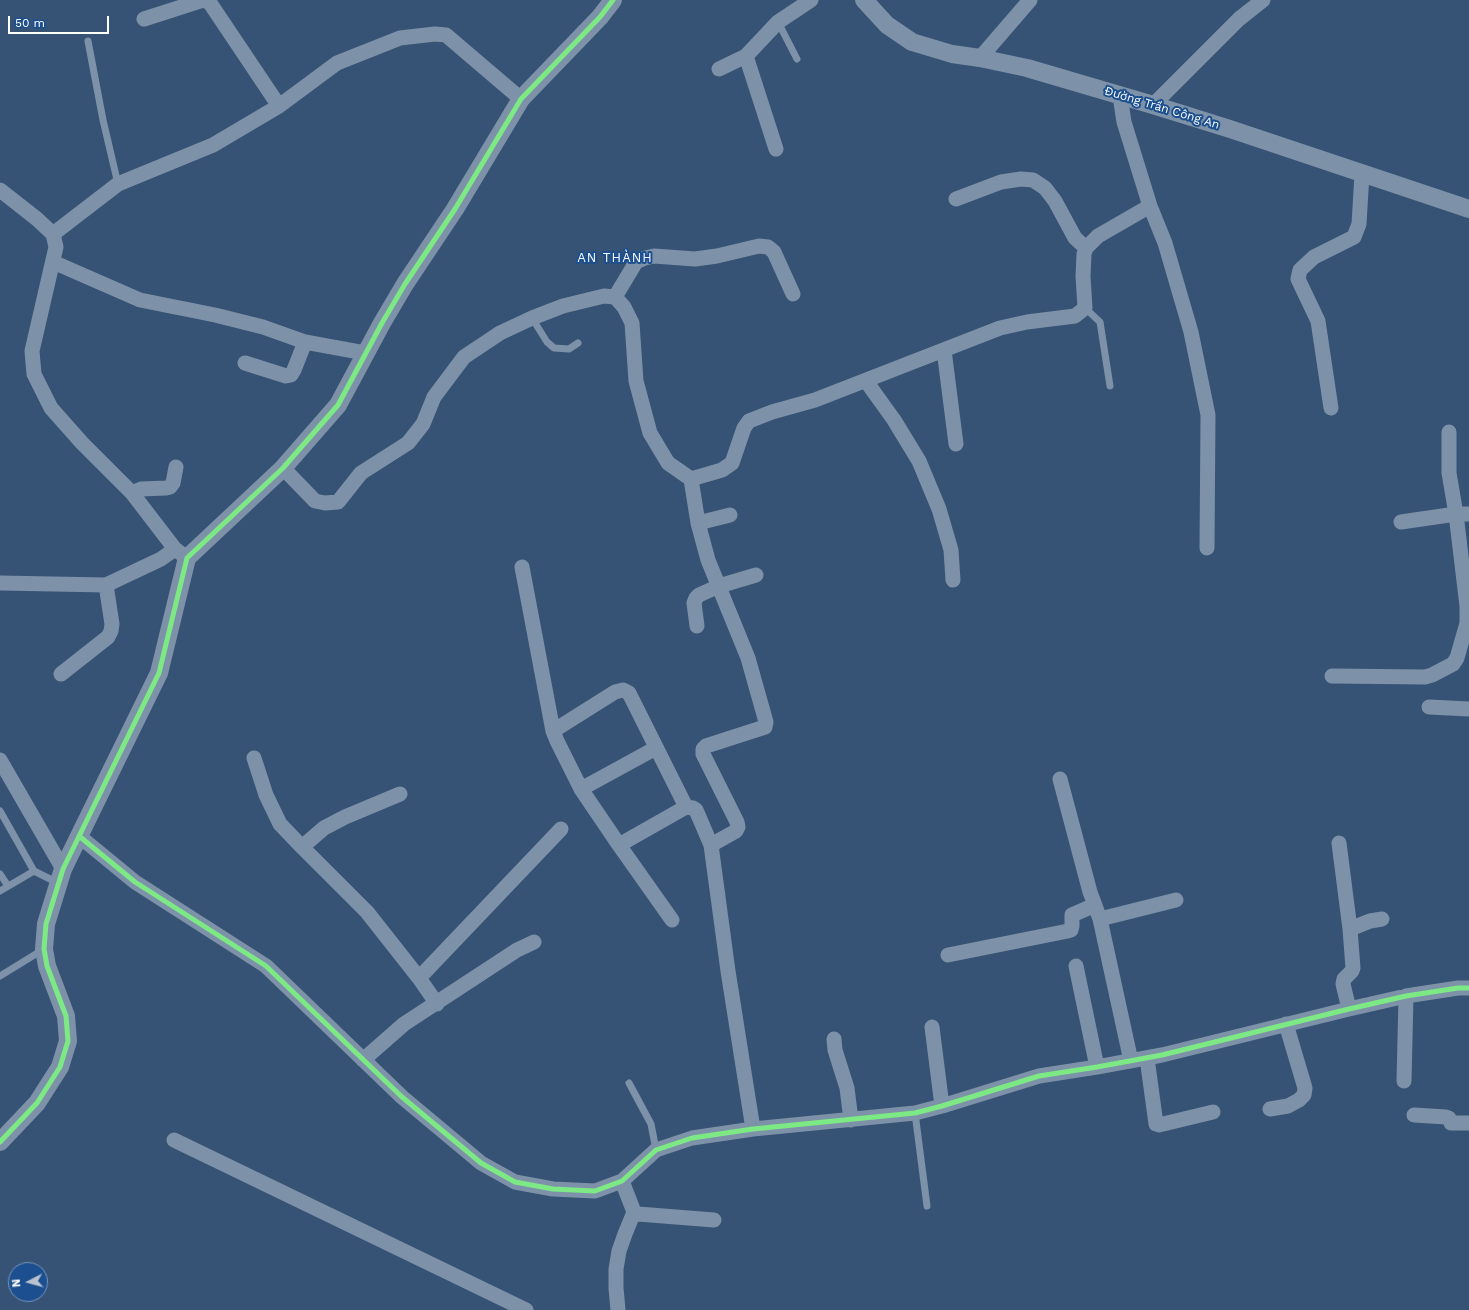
<!DOCTYPE html>
<meta charset="utf-8">
<style>
body{margin:0}
#map{position:relative;width:1469px;height:1310px;overflow:hidden;background:#365274;font-family:"Work Sans",sans-serif}
canvas{display:block}
.north{position:absolute;left:8px;top:1262px;width:40px;height:40px;box-sizing:border-box;background:#1b4f8f;border:1px solid #7695bc;border-radius:50%;rotate:264deg;font-size:11px;font-weight:700;line-height:16px;text-align:center;color:#fff}
.north::after{content:'';display:block;margin:auto;width:14px;height:18px;background:#b9c2ce;clip-path:polygon(50% 0,100% 100%,50% 72%,0 100%)}
.scale{position:absolute;left:8px;top:16px;width:101px;height:18px;box-sizing:border-box;border:2px solid #fff;border-top:0;padding-left:5px;font-size:12px;line-height:14px;white-space:nowrap;color:#fff;-webkit-text-stroke:3px #1b4f8f;paint-order:stroke}
</style>
<div id="map">
<canvas width="1469" height="1310"></canvas>
<div class="north">N</div>
<div class="scale">50 m</div>
</div>
<script>
const ctx = document.querySelector('canvas').getContext('2d');
ctx.lineJoin = 'round';
const shape = rows => new Path2D(rows.map(r => 'M' + r).join(''));
function stroke(path, color, width, dash) { ctx.strokeStyle = color; ctx.lineWidth = width; ctx.lineCap = dash ? 'butt' : 'round'; ctx.setLineDash(dash || []); ctx.stroke(path); }
function write(font, color, halo, rows, align = 'center') {
  ctx.font = font + ' "Work Sans",sans-serif'; ctx.lineWidth = 4; ctx.setLineDash([]); ctx.textBaseline = 'middle'; ctx.strokeStyle = halo; ctx.fillStyle = color; for (const [text, x, y, turn = 0] of rows) {
    ctx.save(); ctx.translate(x, y); ctx.rotate((+turn || 0) * Math.PI / 180); ctx.textAlign = isNaN(turn) ? turn : align; if (halo) ctx.strokeText(text, 0, 0); ctx.fillText(text, 0, 0); ctx.restore();
  }
}
const service = shape([
 [778,22,797,59],
 [88,41,103,120,118,184],
 [1085,308,1100,322,1110,386],
 [532,318,547,342,554,348,569,349,578,343],
 [0,811,34,871,58,883],
 [0,874,8,886],
 [0,891,34,871],
 [0,976,44,949],
 [629,1083,651,1124,656,1150],
 [915,1113,927,1206]
]);
const minor = shape([
 [204,0,210,3,279,106],
 [144,19,203,0],
 [746,56,776,149],
 [980,58,1030,0],
 [719,69,746,56,778,22,811,0],
 [1120,96,1124,122,1150,206,1165,243,1191,332,1208,415,1207,548],
 [1153,105,1239,19,1263,0],
 [0,190,37,219,53,234,56,247,32,351,34,374,51,408,82,443,132,493,175,549],
 [956,199,1001,182,1021,179,1033,180,1045,188,1055,201,1075,238,1086,248],
 [53,234,118,184,213,145,279,106,337,63,400,38,435,34,446,35,521,99],
 [53,262,140,300,215,315,263,327,305,342],
 [615,297,636,262,645,258,654,256,695,259,717,256,759,246,768,247,774,252,793,294],
 [944,350,956,444],
 [245,363,286,376,291,375,294,370,305,342,365,353],
 [866,381,894,420,919,461,939,509,951,550,953,580],
 [1331,408,1318,321,1298,279,1300,270,1314,257,1354,237,1359,224,1362,174],
 [283,468,315,501,325,503,338,502,361,473,408,443,423,424,434,397,464,357,500,333,532,318,563,306,604,296,615,297,624,307,632,323,636,381,650,433,668,463,691,479,722,470,732,463,744,428,749,421,772,412,815,400,1000,328,1027,322,1075,316,1085,308,1083,276,1084,254,1086,248,1098,236,1150,206],
 [691,479,698,523,708,560,748,658,766,722,765,727,706,746,703,749,703,754,737,822,738,827,736,831,711,845,728,971,753,1129],
 [132,493,141,489,166,488,170,487,173,483,176,467],
 [1401,522,1456,514,1449,473,1449,432],
 [698,523,730,515],
 [522,567,553,731,557,741,581,789,619,845],
 [0,583,106,585,161,559,175,549,183,555],
 [697,626,694,603,696,598,699,595,719,586,756,575],
 [61,674,108,637,111,631,112,624,106,585],
 [1332,676,1425,677,1432,675,1453,664,1457,658,1467,623,1467,606,1456,514,1469,514],
 [1429,707,1469,709],
 [553,731,615,692,623,690,629,693,686,807,693,808,696,810,711,845],
 [254,758,266,795,280,824,302,847],
 [0,760,63,869],
 [1060,779,1090,892,1100,919,1131,1061],
 [581,789,656,748],
 [400,794,345,817,324,828,302,847,367,912,419,978,437,1004],
 [79,836,135,882,266,966,402,1097,481,1163,515,1182,553,1189,595,1191,622,1181,656,1150,692,1138,753,1129,915,1113,942,1106,1039,1076,1097,1067,1162,1055,1349,1009,1406,996,1458,988,1469,988],
 [1339,843,1350,929,1353,968,1352,971,1344,979,1343,984,1349,1009],
 [1100,919,1176,900],
 [672,920,619,845,686,807],
 [1350,929,1370,921,1382,919],
 [948,955,1068,931,1071,930,1072,926,1072,915,1095,905],
 [1076,966,1097,1067],
 [419,978,561,829],
 [932,1027,942,1106],
 [834,1039,835,1050,847,1088,851,1120],
 [1147,1058,1156,1124,1159,1125,1213,1112],
 [363,1060,404,1024,517,950,534,942],
 [1404,1081,1406,996],
 [1270,1109,1288,1106,1299,1100,1304,1095,1305,1088,1286,1024],
 [1414,1115,1446,1117,1449,1118,1451,1123,1469,1123],
 [174,1140,526,1310],
 [622,1181,634,1212,638,1214,714,1220],
 [618,1310,616,1288,616,1269,619,1251,625,1234,634,1212]
]);
const tertiary = shape([
 [864,0,887,25,912,42,952,54,980,58,1027,68,1153,105,1230,129,1469,209],
 [0,1142,37,1103,60,1067,68,1041,66,1016,47,966,44,949,46,924,63,869,159,673,187,558,283,468,338,405,382,323,405,284,455,209,521,99,600,17,613,0]
]);
const cycleway = shape([
 [79,836,135,882,266,966,402,1097,481,1163,515,1182,553,1189,595,1191,622,1181,656,1150,692,1138,753,1129,915,1113,942,1106,1039,1076,1097,1067,1162,1055,1349,1009,1406,996,1458,988,1469,988],
 [0,1142,37,1103,60,1067,68,1041,66,1016,47,966,44,949,46,924,63,869,159,673,187,558,283,468,338,405,382,323,405,284,455,209,521,99,600,17,613,0]
]);
const streetNames = [
 ["Đường Trần Công An",1162,108,17]
];
const neighbourhoodNames = [
 ["AN THÀNH",615,258]
];
stroke(service, '#7d92a8', 7);
stroke(minor, '#7d92a8', 15);
stroke(tertiary, '#7d92a8', 18);
stroke(cycleway, '#7ce984', 5);
write('12px', '#fff', '#1b4f8f', streetNames);
ctx.letterSpacing = '1px';
write('13px', '#fff', '#1b4f8f', neighbourhoodNames);
ctx.letterSpacing = '0px';
</script>
